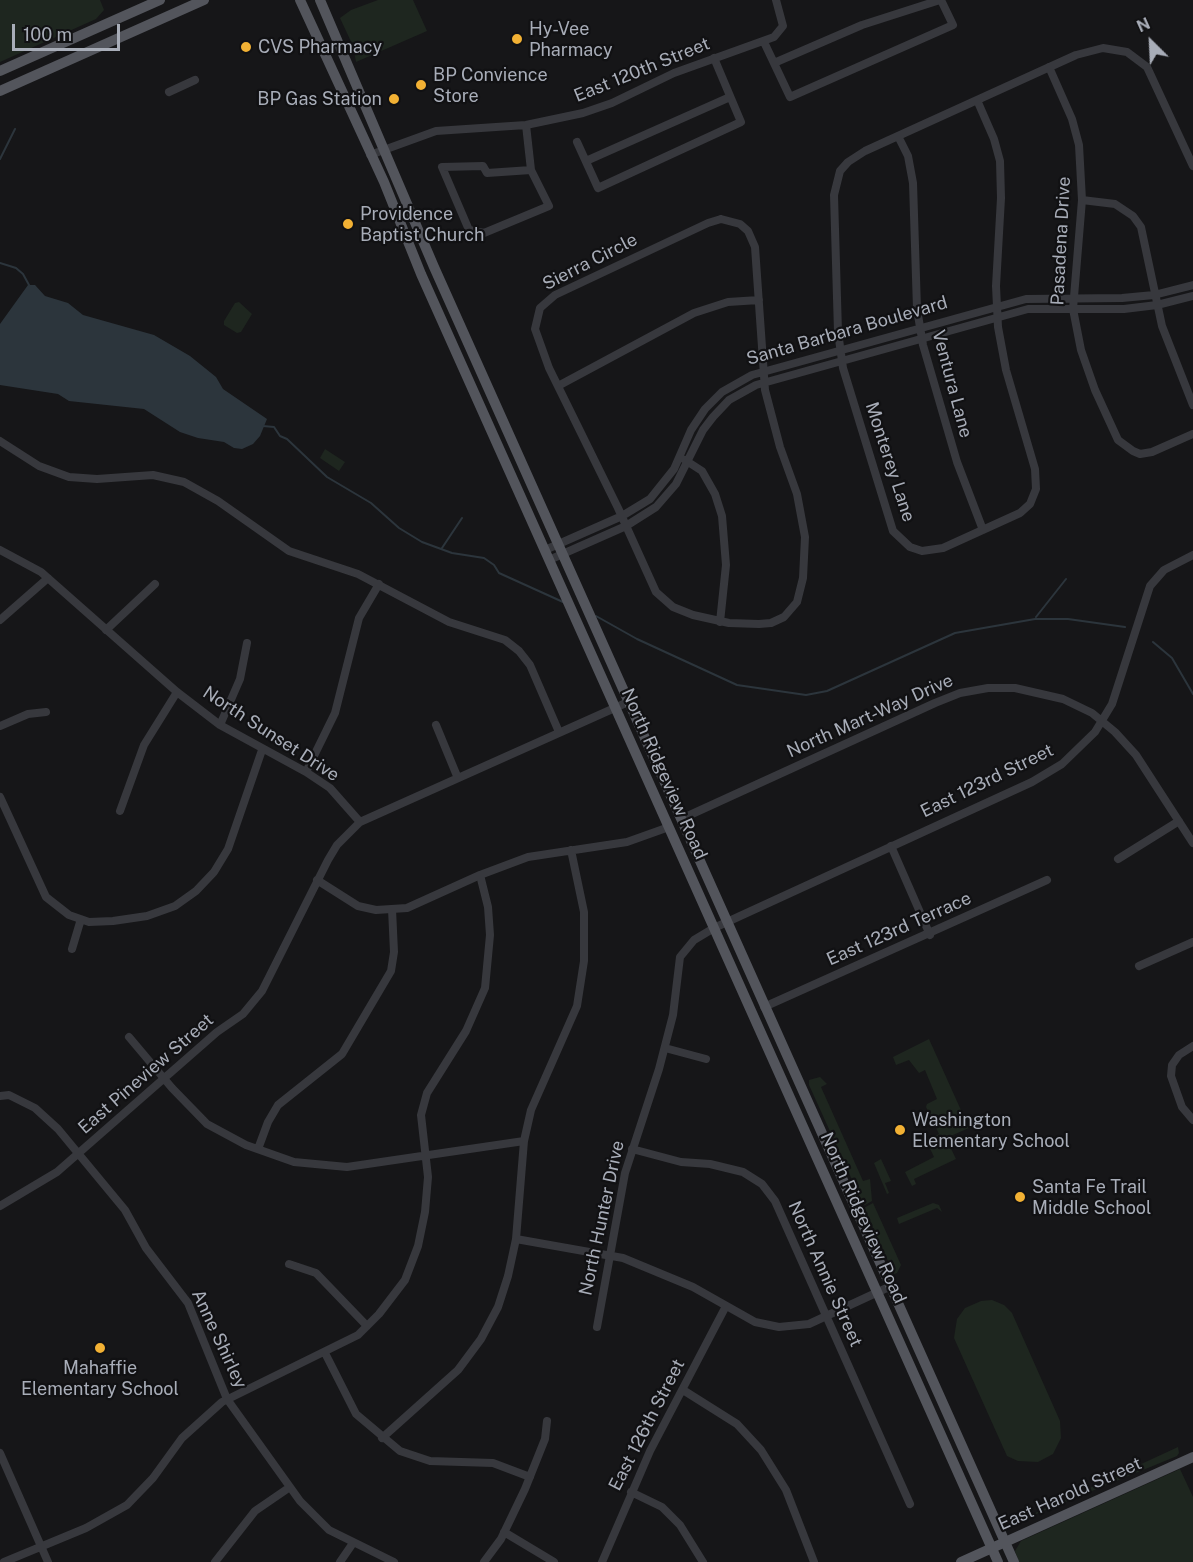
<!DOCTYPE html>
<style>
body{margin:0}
#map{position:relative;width:1193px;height:1562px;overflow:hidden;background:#161618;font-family:"Public Sans",sans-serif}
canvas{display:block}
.north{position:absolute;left:1121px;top:12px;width:60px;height:60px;-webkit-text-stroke:4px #111113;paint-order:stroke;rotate:336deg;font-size:16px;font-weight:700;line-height:24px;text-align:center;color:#a8adb8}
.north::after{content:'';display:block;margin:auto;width:21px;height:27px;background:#a8adb8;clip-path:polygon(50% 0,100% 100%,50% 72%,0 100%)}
.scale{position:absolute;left:12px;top:24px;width:108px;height:27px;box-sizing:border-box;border:3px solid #a8adb8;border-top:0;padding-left:8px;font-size:18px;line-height:21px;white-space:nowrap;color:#a8adb8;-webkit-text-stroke:4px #111113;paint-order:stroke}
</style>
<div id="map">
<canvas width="1193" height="1562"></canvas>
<div class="north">N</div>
<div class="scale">100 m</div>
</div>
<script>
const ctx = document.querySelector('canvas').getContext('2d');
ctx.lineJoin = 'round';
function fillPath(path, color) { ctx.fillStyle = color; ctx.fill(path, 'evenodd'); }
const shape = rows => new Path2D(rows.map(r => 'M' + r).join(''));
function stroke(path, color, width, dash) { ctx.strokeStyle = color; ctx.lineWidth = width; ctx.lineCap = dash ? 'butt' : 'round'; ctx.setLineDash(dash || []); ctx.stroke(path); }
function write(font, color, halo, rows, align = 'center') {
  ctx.font = font + ' "Public Sans",sans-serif'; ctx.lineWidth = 4.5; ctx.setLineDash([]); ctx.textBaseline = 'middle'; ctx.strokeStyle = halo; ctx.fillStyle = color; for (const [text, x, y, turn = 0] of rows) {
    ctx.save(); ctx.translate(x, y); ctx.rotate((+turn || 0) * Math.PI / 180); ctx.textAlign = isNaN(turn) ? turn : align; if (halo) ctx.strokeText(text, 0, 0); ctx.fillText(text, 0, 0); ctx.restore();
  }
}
const green = shape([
 [0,0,100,0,104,10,96,19,0,62],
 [378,0,413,0,427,31,356,62,353,46,340,18,351,10],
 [239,302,252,314,241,332,237,333,224,325,224,321,235,303],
 [325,449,345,462,339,471,320,458],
 [929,1039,969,1128,946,1138,956,1159,914,1179,916,1184,912,1186,905,1172,934,1157,926,1140,939,1134,926,1107,927,1104,937,1099,925,1070,919,1073,909,1060,896,1065,893,1057],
 [820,1077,827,1084,821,1087,863,1181,870,1179,872,1201,865,1205,863,1204,809,1085,809,1080],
 [881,1159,891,1181,885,1183,889,1193,887,1194,874,1163],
 [873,1203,901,1265,897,1273,894,1274,864,1208],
 [933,1203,939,1205,942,1212,937,1208,899,1224,897,1218],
 [992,1300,1004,1305,1012,1313,1060,1421,1061,1438,1053,1454,1038,1462,1018,1461,1007,1456,954,1338,957,1319,965,1308,981,1301],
 [1178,1447,1179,1453,1177,1456,1007,1526],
 [1180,1469,1193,1497,1193,1562,1019,1562,1015,1551,1021,1541]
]);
const water = shape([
 [28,285,35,285,45,296,68,303,83,315,154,335,190,356,216,377,223,389,267,419,260,436,253,444,242,449,234,448,224,442,198,438,180,432,144,409,69,401,58,394,0,385,0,324]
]);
const stream = shape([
 [0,159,15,129],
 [0,263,16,268,23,274,29,285],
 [263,426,274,427,280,436,287,439,327,477,371,503,399,528,422,542,452,553,484,558,494,565,499,573,563,602],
 [442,548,462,518],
 [596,616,637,639,737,685,806,695,827,691,955,633,1035,619,1068,619,1125,627],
 [1036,617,1066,579],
 [1153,642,1172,658,1193,694]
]);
const minor = shape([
 [764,42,790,97,953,25,941,0],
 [774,63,862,25,940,0],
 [1049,67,1072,119,1079,145,1082,200,1073,309,1081,350,1095,390,1118,440,1133,451,1140,454,1152,452,1193,434],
 [169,92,195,80],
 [977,100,994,139,1000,161,1001,198,996,286,998,327,1006,370,1035,469,1036,489,1030,504,1020,513,943,548,922,551,910,547,893,531,843,368,838,332,834,195,840,171,848,162,865,151,1076,55,1103,48,1127,52,1147,67,1193,166],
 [526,125,531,170,549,206,484,233,469,230,442,167,483,166,487,173,531,170],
 [898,136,908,156,913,183,917,309,923,345,957,462,983,530],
 [577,142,598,188,741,122,714,58],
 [370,155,436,131,526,125,583,113,612,103,674,73,774,37,783,26,776,0],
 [586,161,730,97],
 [1082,200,1115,204,1133,216,1141,227,1162,326,1193,405],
 [721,219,740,224,748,231,755,247,765,390,780,447,797,494,805,537,803,578,797,602,784,617,771,623,759,624,729,623,693,615,673,607,656,592,618,508,549,368,535,329,540,308,555,295,708,223,721,219],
 [558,386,694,313,728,302,759,300],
 [0,441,39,466,69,477,97,479,153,475,184,482,218,501,289,551,358,574,449,622,505,640,519,651,530,665,559,732],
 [685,460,702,471,715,494,722,516,726,565,720,622],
 [0,550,41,572,177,692,220,725,306,772,330,788,360,822],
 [545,550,622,516,650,499,674,469,691,430,705,409,722,392,752,375,1026,299,1122,298,1154,295,1193,285],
 [549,560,626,526,656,507,676,484,703,430,713,417,729,400,756,385,1028,309,1124,309,1157,305,1193,296],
 [0,620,48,578],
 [106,630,155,584],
 [220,725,240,679,247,643],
 [436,725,457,776],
 [0,726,28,714,46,712],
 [306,772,335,713,359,618,379,584],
 [0,797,46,897,69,915,89,922,113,921,147,916,175,906,196,891,214,872,228,849,262,750],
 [120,811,144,745,177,692],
 [681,819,935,703,960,693,988,688,1015,688,1063,699,1092,713,1115,732,1136,755,1193,843],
 [891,846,930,935],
 [1118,859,1179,821],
 [317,880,358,906,376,910,407,908,480,875,528,857,627,842,669,827],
 [72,949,81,919],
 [1139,966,1193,942],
 [764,1007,1047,880],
 [129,1037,172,1088,207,1124,246,1145,294,1162,347,1167,524,1141],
 [1193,1046,1179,1055,1172,1065,1171,1076,1182,1107,1193,1120],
 [665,1048,706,1059],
 [0,1096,9,1095,35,1108,58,1129,125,1210,146,1248,188,1303,227,1399,300,1501,329,1530,394,1562],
 [258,1149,268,1122,278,1105,342,1054,391,971,394,952,392,909],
 [632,1149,681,1162,710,1164,743,1172,762,1184,775,1201,910,1504],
 [0,1206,57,1172,217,1032,243,1014,262,991,328,860,337,845,360,822,628,702],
 [516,1239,623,1258,693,1287,755,1322,779,1327,809,1324,891,1286],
 [289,1264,316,1273,367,1326],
 [597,1327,625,1173,659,1069,673,1015,680,957,694,940,714,928,1032,782,1062,764,1095,732,1112,704,1150,586,1164,570,1193,555],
 [325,1353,356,1414,400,1451,430,1461,493,1463,530,1477],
 [683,1390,737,1424,761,1450,786,1490,814,1562],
 [382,1438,458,1370,481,1339,498,1307,508,1276,516,1239,524,1141,531,1110,577,1006,584,961,584,912,571,850],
 [0,1453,48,1562],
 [631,1492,662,1507,680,1525,703,1562],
 [504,1532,554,1562],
 [4,1562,86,1528,127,1505,153,1478,182,1438,222,1402,358,1335,379,1314,405,1280,418,1246,425,1212,428,1177,421,1115,427,1093,466,1031,485,988,490,935,488,907,480,875],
 [215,1562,255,1511,290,1487],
 [340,1562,353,1543],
 [484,1562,501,1539,525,1489,545,1439,547,1421],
 [602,1562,650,1451,726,1306]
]);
const major = shape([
 [300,0,384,182,421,274,998,1562],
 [320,0,434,267,1014,1562],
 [0,71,160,0],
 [0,91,204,0],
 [961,1562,1193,1457]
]);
const markers = [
 [517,39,6,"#f2b134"],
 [246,47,6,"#f2b134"],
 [421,85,6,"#f2b134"],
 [394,99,6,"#f2b134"],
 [348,224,6,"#f2b134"],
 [900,1130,6,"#f2b134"],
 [1020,1197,6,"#f2b134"],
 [100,1348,6,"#f2b134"]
];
const poiNames = [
 ["Hy-Vee",529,29],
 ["Pharmacy",529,50],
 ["CVS Pharmacy",258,47],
 ["BP Convience",433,75],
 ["Store",433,96],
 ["BP Gas Station",382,99,"right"],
 ["Providence",360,214],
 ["Baptist Church",360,235],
 ["Washington",912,1120],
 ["Elementary School",912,1141],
 ["Santa Fe Trail",1032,1187],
 ["Middle School",1032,1208],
 ["Mahaffie",100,1368,"center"],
 ["Elementary School",100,1389,"center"]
];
const streetNames = [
 ["East 120th Street",642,70,-22],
 ["Pasadena Drive",1061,241,-87],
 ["Sierra Circle",590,262,-27],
 ["Santa Barbara Boulevard",847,331,-16],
 ["Ventura Lane",952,384,75],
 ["Monterey Lane",890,462,72],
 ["North Mart-Way Drive",870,716,-24],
 ["North Sunset Drive",271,734,33],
 ["North Ridgeview Road",664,774,66],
 ["East 123rd Street",987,781,-26],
 ["East 123rd Terrace",899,929,-24],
 ["East Pineview Street",146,1074,-41],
 ["North Hunter Drive",602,1218,-78],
 ["North Ridgeview Road",863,1218,66],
 ["North Annie Street",825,1274,66],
 ["Anne Shirley",219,1339,65],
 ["East 126th Street",647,1425,-63],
 ["East Harold Street",1070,1494,-24]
];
fillPath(green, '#1e261f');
fillPath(water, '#2c353c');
stroke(stream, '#2c353c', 2);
stroke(minor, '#37383d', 8);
stroke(major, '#53555c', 10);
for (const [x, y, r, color] of markers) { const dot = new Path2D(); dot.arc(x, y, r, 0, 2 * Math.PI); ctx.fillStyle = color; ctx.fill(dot); stroke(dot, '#111113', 2); }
write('18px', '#a8adb8', '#111113', poiNames, 'left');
write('18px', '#a8adb8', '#111113', streetNames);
</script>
